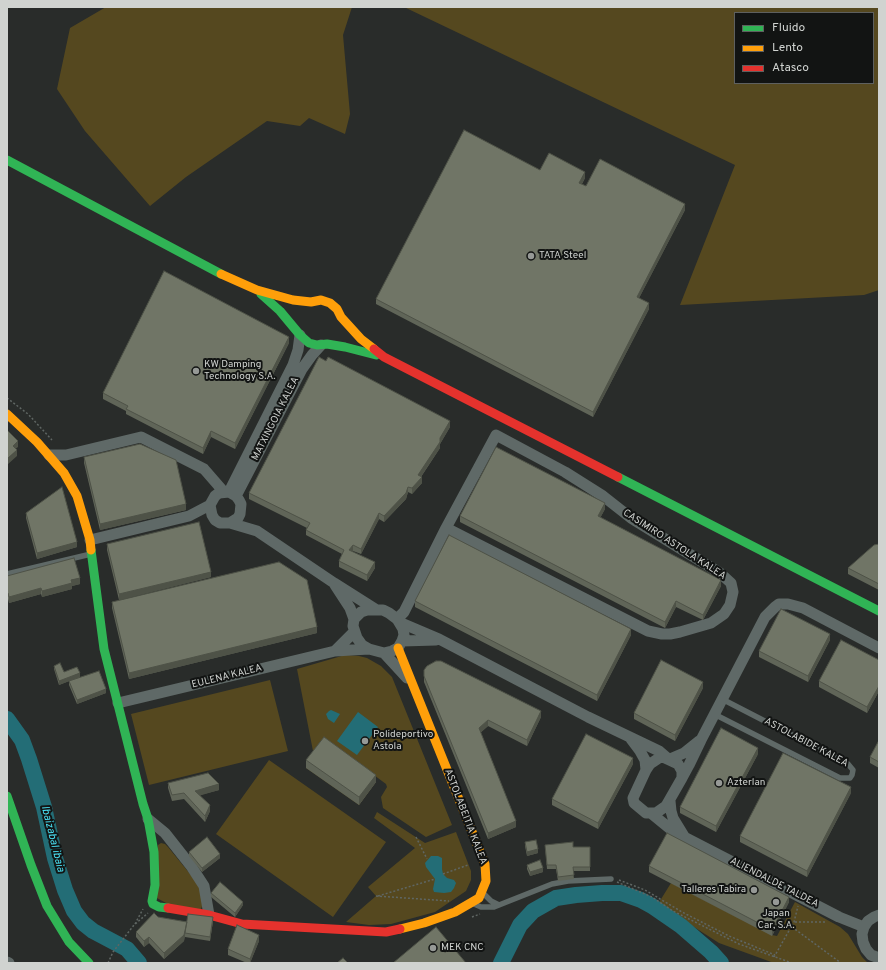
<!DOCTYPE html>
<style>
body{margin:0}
#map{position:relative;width:886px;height:970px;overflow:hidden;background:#292c2a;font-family:Overpass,sans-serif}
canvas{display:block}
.frame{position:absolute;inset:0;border:8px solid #d0d3d0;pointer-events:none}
.legend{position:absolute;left:734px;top:12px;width:140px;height:72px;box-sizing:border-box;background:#121413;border:1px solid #5e605f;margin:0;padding:5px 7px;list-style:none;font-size:12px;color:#d0d3d0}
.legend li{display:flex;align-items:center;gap:8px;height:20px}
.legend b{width:20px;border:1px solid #5e605f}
</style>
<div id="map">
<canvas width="886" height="970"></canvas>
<div class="frame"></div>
<ul class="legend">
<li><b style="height:5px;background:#30b455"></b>Fluido</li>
<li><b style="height:5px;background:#ff9f0a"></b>Lento</li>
<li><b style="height:5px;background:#e5322d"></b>Atasco</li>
</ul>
</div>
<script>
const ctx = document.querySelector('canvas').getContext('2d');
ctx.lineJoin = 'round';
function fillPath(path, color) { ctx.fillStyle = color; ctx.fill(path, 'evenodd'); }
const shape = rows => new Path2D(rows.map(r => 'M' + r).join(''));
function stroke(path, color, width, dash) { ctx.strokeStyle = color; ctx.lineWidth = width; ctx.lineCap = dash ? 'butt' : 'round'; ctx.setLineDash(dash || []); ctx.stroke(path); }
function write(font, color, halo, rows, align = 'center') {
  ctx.font = font + ' Overpass,sans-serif'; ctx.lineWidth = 4; ctx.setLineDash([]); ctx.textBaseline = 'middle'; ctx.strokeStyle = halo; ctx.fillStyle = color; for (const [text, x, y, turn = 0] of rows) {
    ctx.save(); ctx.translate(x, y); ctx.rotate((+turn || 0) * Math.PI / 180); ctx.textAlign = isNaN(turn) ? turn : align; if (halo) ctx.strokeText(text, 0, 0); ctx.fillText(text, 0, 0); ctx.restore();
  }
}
const green = shape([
 [106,7,352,7,343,35,350,114,345,134,309,118,300,126,267,121,186,177,150,206,85,131,57,89,70,28],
 [404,7,879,7,879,290,864,295,680,305,735,165],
 [735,13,873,13,873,83,735,83],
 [345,655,359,656,367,658,381,666,392,677,452,825,426,837,383,808,381,797,387,787,386,784,351,758,376,782,359,805,306,768,316,754,313,751,297,669],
 [270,680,288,751,149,785,131,714],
 [269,760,386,842,333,917,216,834],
 [377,812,425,843,456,832,471,871,471,880,466,891,435,912,391,924,369,925,346,922,376,896,368,887,415,848,374,818],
 [161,843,165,844,168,847,199,885,204,901,201,909,179,910,155,897,158,845],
 [671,883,772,935,777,936,795,902,840,927,848,934,862,957,868,963,774,963,719,943,658,904]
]);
const water = shape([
 [331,710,340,714,334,723,328,719,326,714,329,711],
 [358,712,378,727,357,755,337,741],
 [431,856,438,856,442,858,442,869,443,874,447,878,454,880,456,883,454,888,451,892,444,893,434,892,433,889,435,879,426,867,425,863]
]);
const river = shape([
 [7,719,22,740,29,759,44,807,55,858,65,890,74,911,83,923,93,931,127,949,139,963],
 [501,963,520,925,533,911,556,898,576,895,602,893,621,893,641,900,652,906,681,926,711,952,721,963]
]);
const path = shape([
 [7,398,28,414,52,440],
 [416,837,427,859],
 [443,874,468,865],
 [619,880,645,890,682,912,729,936,775,955],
 [617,882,652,897,673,911,739,944,792,963],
 [376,896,449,901],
 [378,896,435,879],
 [472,917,480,914],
 [795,922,825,922],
 [135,924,143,909],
 [792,927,841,963],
 [774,957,794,922,798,906],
 [108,963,113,952,134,925,148,913]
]);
const lane = shape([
 [7,574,91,554],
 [714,714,840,778,850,778,852,775,853,770,848,764,722,699],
 [483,893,491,901,499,905],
 [474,904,481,907,494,907,552,884,568,881,611,879]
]);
const street = shape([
 [49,455,66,455,141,437,204,469,224,492],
 [229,492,293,365,298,350,300,335],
 [236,496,302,369,312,355,321,345],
 [230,523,238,518,240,514,241,504,239,500,236,496,229,492,219,493,215,496,210,505,212,515,215,520,220,523,230,523,257,531,334,583,375,609],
 [90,540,189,516,210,505],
 [335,585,350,608,354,619],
 [367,610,383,610,389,613,397,619,403,629,404,635,402,641,398,648,392,651,384,653,369,649,362,645,357,638,353,626,354,619,361,612,367,610],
 [397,619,404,612,446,528,496,435,565,472,603,496,631,518,720,573,731,583,733,592,730,605,724,614,711,623,680,632,670,634,662,634,648,631,446,528],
 [399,622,439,639,588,717,659,751,666,757],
 [402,641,436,640],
 [335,651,354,632],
 [384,653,407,678],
 [118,703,335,651,369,649],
 [631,739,640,751,645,760,646,770],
 [663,757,678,764,682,771,682,778,666,806,656,813,646,813,634,803,633,798,646,770,650,764,659,758,663,757],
 [670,759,684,753,699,741],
 [682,778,689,765,701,740,765,617,775,607,779,604,788,604,803,608,879,648],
 [670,801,671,811,673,818,684,836],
 [652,814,674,832,684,837,839,917,864,927],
 [148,819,165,833,191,866,204,886,209,915],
 [879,915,874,917,868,921,864,927,862,934,863,942,866,949,871,955,879,958],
 [7,962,9,963]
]);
const fast = shape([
 [7,160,221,274],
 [261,294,280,311,300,335,309,343,317,345,327,344,345,347,376,355],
 [618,477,879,611],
 [91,550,104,649,143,804,148,819,154,852,155,885,152,901,153,904,159,907,168,908],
 [7,796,31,865,47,906,69,942,89,963]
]);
const slow = shape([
 [221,274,257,290,293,300,311,302,321,300,330,303,337,309,341,317,361,339,374,349],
 [7,414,37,442,64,473,77,496,90,540,91,550],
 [398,648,485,864,486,881,479,898,455,912,424,923,400,929]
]);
const jam = shape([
 [374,349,384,357,618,477],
 [168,908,209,915,242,924,386,932,400,929]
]);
const wall = shape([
 [540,170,585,178,582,184,586,186,685,210,639,298,649,309,593,417,376,304,376,299],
 [289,343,235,449,211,437,203,454,126,414,126,411,103,399,103,393],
 [326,361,450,427,440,444,440,448,421,477,422,483,412,494,408,492,406,499,384,522,379,519,361,554,353,551,352,551,375,568,367,581,339,567,339,561,342,554,306,535,306,530,307,528,249,499,249,493],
 [84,457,186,510,100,530,84,463],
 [605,509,600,518,721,586,703,620,676,607,665,628,460,522,460,516],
 [26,513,77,547,37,559,26,518],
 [107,544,211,577,119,600,107,550],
 [879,544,879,590,848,574,848,568],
 [7,576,80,584,72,586,72,589,42,597,41,594,9,603,8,599,7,599],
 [415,601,631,635,597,701,415,607],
 [112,602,317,633,129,679,112,608],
 [830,640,808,682,759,657,759,651],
 [879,660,879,691,867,713,819,687,819,681],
 [54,666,64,672,80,677,106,693,77,704,69,685,69,681,59,685,54,669],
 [424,670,541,717,527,746,488,726,480,733,516,827,488,839,424,682],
 [703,688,675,741,634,719,634,713],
 [878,702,879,702,879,710,878,708],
 [879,742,879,768,870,763,870,757],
 [758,754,716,832,680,813,680,807],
 [306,760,376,782,359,805,306,768],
 [633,764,598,829,552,805,552,799],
 [168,783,219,790,200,795,210,811,205,822,184,799,172,801,168,788],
 [851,793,807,877,740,842,740,836],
 [525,842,538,853,527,856,525,846],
 [545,845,573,847,590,847,590,871,573,871,574,879,558,881,556,869,547,869],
 [189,852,220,858,202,872,189,856],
 [527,865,543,872,530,876,527,869],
 [649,866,789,902,772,936,649,872],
 [211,893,243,905,235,917,211,897],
 [158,917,187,922,213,921,210,941,185,937,185,935,184,941,164,959,149,943,144,947,136,937,136,932],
 [259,941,250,963,247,963,228,955,228,949]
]);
const shadedWall = shape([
 [585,172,585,178,579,189,579,183],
 [685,204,685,210,637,302,637,297],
 [649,303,649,309,593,417,593,412],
 [289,337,289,343,235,449,235,443],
 [450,421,450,427,440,444,440,448,418,481,418,475],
 [211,431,211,437,203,454,203,448],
 [18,441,18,447,13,451,13,446],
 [17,450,17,456,7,465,7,459],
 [422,477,422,483,412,494,412,488],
 [408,487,408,492,406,499,384,522,384,516],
 [605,503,605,509,598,522,598,516],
 [186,504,186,510,100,530,100,524],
 [379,513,379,519,361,554,361,549],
 [77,542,77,547,37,559,37,553],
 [353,545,353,551,349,556,349,550],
 [375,562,375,568,367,581,367,575],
 [211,572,211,577,119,600,119,594],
 [80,578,80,584,72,586,72,589,42,597,42,591,71,580],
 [721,580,721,586,703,620,703,615],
 [41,588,41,594,9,603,9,597],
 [7,593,8,593,8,599,7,599],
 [676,601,676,607,665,628,665,622],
 [317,627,317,633,129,679,129,673],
 [631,629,631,635,597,701,597,695],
 [830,634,830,640,808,682,808,676],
 [80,673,80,677,59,685,59,681],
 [703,682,703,688,675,741,675,735],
 [879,686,879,691,867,713,867,707],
 [106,689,106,693,77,704,77,700],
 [541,711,541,717,527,746,527,740],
 [488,720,488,726,479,734,479,728],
 [758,748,758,754,716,832,716,826],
 [633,758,633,764,598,829,598,823],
 [376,775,376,782,359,805,359,797],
 [219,784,219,790,195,797,195,791],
 [851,787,851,793,807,877,807,871],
 [210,805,210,811,205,822,205,816],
 [516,821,516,827,488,839,488,833],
 [538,849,538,853,527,856,527,852],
 [220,854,220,858,202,872,202,868],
 [543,868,543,872,530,876,530,872],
 [789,897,789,902,772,936,772,930],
 [243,902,243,905,235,917,235,913],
 [213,917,213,921,210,941,210,937],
 [187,922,184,941,164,959,164,953],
 [259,935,259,941,250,963,250,959],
 [149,937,149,943,144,947,144,941]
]);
const building = shape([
 [464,130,540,170,549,153,585,172,579,183,586,186,600,159,685,204,637,297,649,303,593,412,376,299,464,130],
 [164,271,289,337,235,443,211,431,203,448,126,409,128,406,103,393,164,271],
 [319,357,326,361,328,357,450,421,440,438,440,442,418,475,422,477,412,488,408,487,406,493,384,516,379,513,361,549,353,545,349,550,375,562,367,575,339,561,344,550,306,530,310,523,249,493,319,357],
 [7,430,18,441,13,446,17,450,7,459,7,430],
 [140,444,176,460,186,504,100,524,84,457,140,444],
 [496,447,605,503,598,516,721,580,703,615,676,601,665,622,460,516,496,447],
 [62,487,77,542,37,553,26,513,62,487],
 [199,522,211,572,119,594,107,544,199,522],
 [449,535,631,629,597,695,415,601,449,535],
 [879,544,879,584,848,568,874,545,879,544],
 [74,558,80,578,71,580,72,583,42,591,41,588,9,597,8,593,7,593,7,576,74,558],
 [279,562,307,580,317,627,129,673,112,602,279,562],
 [781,609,830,634,808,676,759,651,781,609],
 [841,640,879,660,879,686,867,707,819,681,841,640],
 [661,660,703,682,675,735,634,713,661,660],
 [436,661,441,661,541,711,527,740,488,720,479,728,516,821,488,833,424,676,424,670,427,666,436,661],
 [60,663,64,672,77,667,80,673,59,681,54,666,60,663],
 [99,671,106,689,77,700,69,681,99,671],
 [721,728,758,748,716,826,680,807,721,728],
 [586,734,633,758,598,823,552,799,586,734],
 [324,737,376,775,359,797,306,760,324,737],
 [878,742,879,742,879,762,870,757,878,742],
 [783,753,851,787,807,871,740,836,783,753],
 [208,773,219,784,195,791,210,805,205,816,184,793,172,795,168,783,208,773],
 [667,833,789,897,772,930,649,866,667,833],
 [207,837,220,854,202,868,189,852,207,837],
 [536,840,538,849,527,852,525,842,536,840],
 [573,842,573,847,590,847,590,867,573,867,574,875,558,877,556,865,547,865,545,845,573,842],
 [540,860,543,868,530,872,527,865,540,860],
 [220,882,243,902,235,913,211,893,220,882],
 [154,913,158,917,187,922,184,935,164,953,149,937,144,941,136,932,154,913],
 [188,914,213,917,210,937,185,933,188,914],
 [237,925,259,935,250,959,228,949,237,925],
 [436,927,466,963,393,963,436,927],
 [343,958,348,963,337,963,343,958]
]);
const markers = [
 [531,256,4,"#969996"],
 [196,371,4,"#969996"],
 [365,741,4,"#969996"],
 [719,783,4,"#969996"],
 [754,890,4,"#969996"],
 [776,902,4,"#969996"],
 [433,948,4,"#969996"]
];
const poiNames = [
 ["TATA Steel",539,256],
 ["KW Damping",204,365],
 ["Technology S.A.",204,377],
 ["Polideportivo",373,735],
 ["Astola",373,747],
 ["Azterlan",727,783],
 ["Talleres Tabira",746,890,"right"],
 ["Japan",776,914,"center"],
 ["Car, S.A.",776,926,"center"],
 ["MEK CNC",441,948]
];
const streetNames = [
 ["MATXINGOIA KALEA",276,419,-63],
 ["CASIMIRO ASTOLA KALEA",674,545,33],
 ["EULENA KALEA",227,677,-14],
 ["ASTOLABIDE KALEA",806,743,28],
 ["ASTOLABEITIA KALEA",465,817,69],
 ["ALIENDALDE TALDEA",774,883,27]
];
const waterNames = [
 ["Ibaizabal ibaia",52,839,76]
];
fillPath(green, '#55481f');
fillPath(water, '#236d76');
stroke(river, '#236d76', 16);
stroke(path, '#5f6663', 1.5, [2, 2]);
stroke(lane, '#5f6967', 5.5);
stroke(street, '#5f6967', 11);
stroke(fast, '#30b455', 9);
stroke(slow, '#ff9f0a', 9);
stroke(jam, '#e5322d', 9);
fillPath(wall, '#606558');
fillPath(shadedWall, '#4e5247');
fillPath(building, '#707566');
stroke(building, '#4e5247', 1);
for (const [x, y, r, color] of markers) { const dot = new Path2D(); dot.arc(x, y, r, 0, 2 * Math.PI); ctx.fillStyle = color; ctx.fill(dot); stroke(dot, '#121413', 1.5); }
write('10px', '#d0d3d0', '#121413', poiNames, 'left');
write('10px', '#d0d3d0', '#121413', streetNames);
write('italic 11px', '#49dff2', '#121413', waterNames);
</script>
